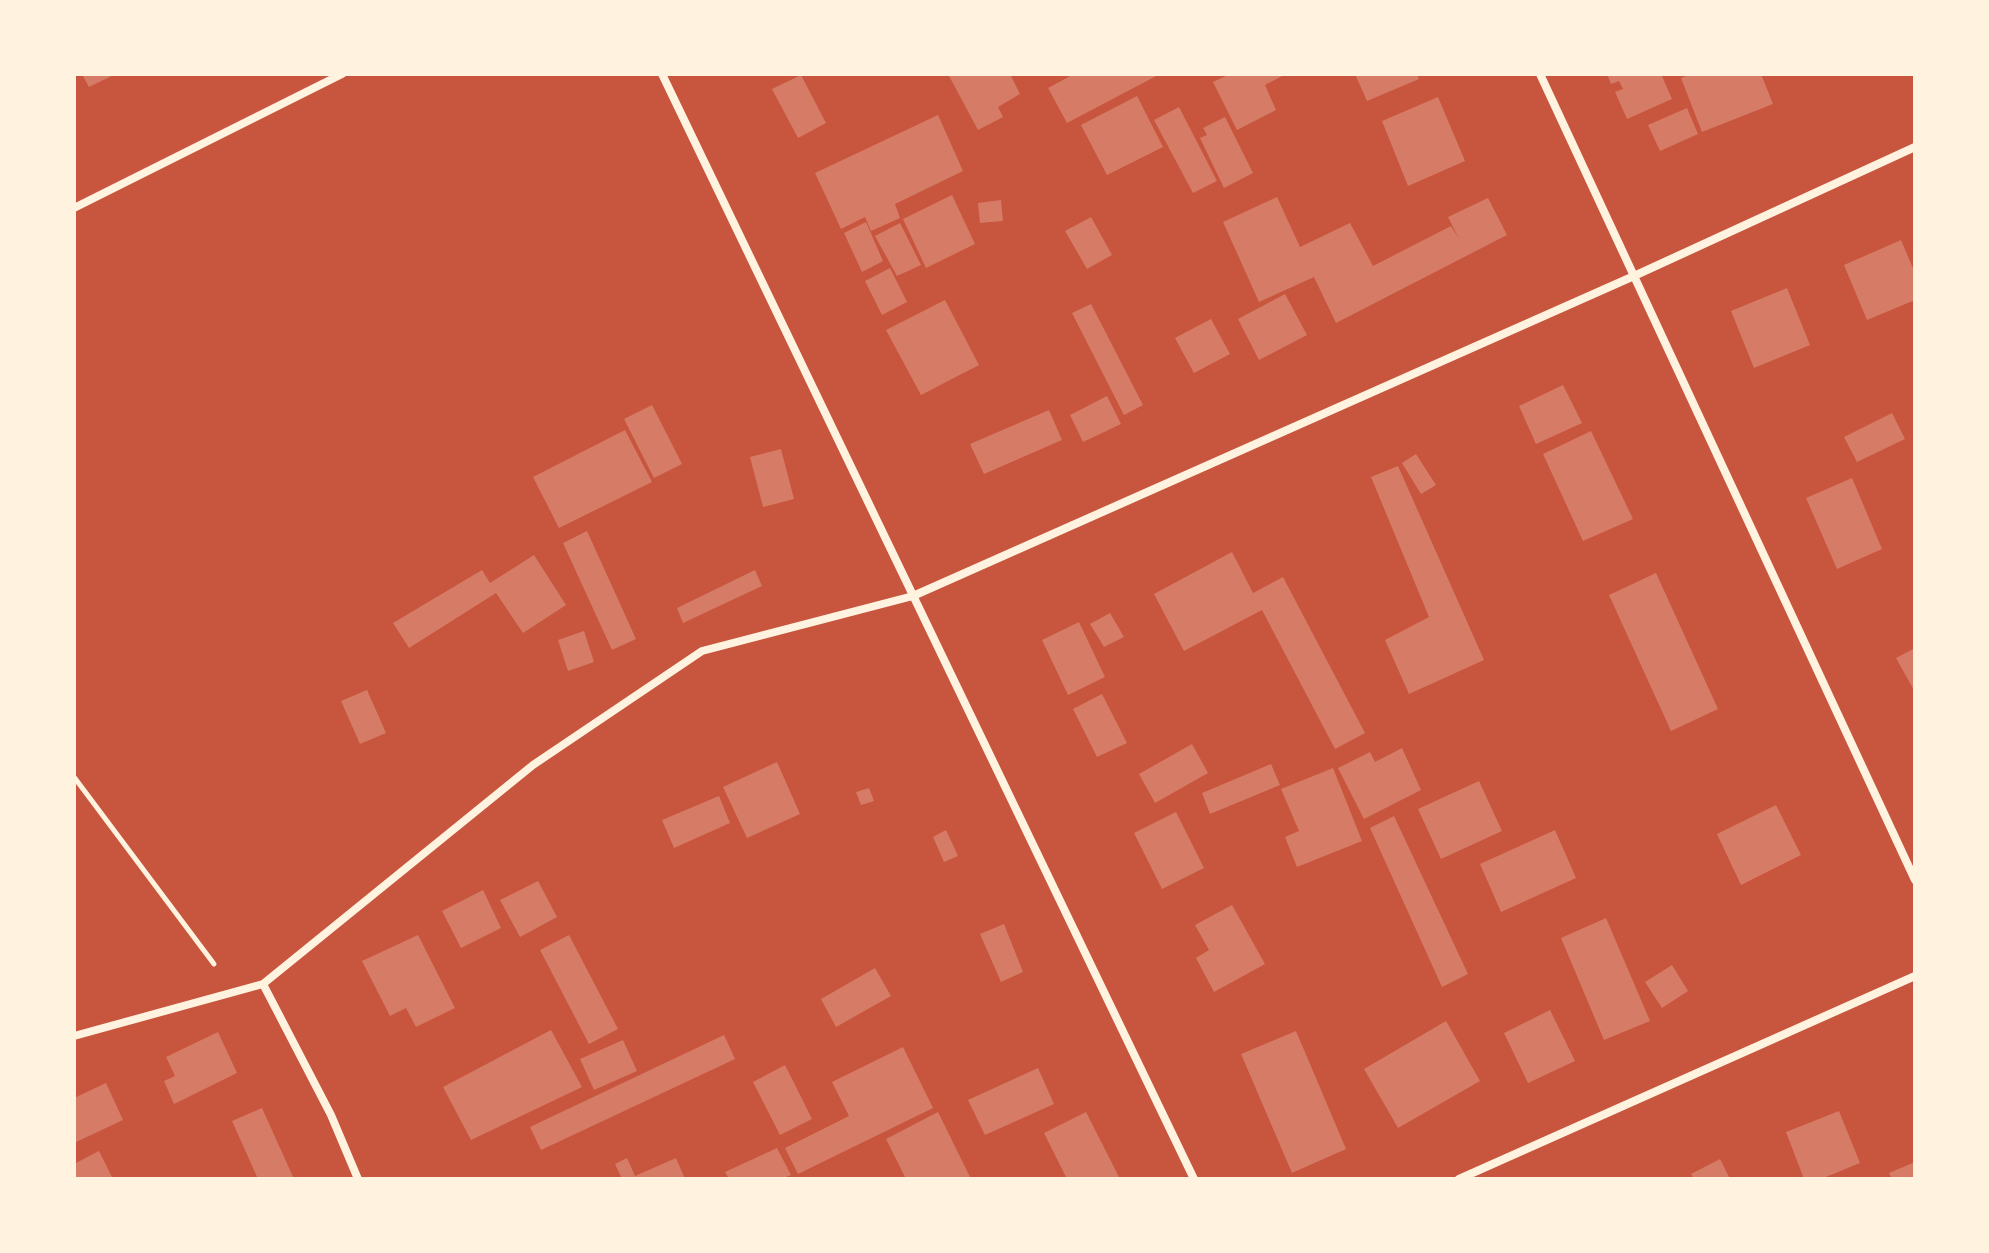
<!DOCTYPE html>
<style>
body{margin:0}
#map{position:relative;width:1989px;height:1253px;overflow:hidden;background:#c8553d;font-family:Merriweather,serif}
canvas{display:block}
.frame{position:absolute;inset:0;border:76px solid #fff3e0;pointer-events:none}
</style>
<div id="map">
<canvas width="1989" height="1253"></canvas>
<div class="frame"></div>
</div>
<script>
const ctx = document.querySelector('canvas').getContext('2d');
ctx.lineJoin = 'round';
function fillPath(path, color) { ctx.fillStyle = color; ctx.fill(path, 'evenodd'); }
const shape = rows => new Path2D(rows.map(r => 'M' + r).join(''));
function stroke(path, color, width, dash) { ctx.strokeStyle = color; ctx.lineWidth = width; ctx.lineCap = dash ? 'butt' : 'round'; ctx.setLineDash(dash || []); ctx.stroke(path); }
const building = shape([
 [82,74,116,74,89,87],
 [948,74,1010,74,1020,94,998,107,1003,117,978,130],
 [1074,74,1160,74,1067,123,1048,88],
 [1230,74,1286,74,1265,85,1276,110,1237,130,1213,82],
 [1355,74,1417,74,1419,79,1367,101],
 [1607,74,1661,74,1672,99,1627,119,1615,92,1623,89,1619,81,1611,84],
 [1691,74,1761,74,1773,104,1702,132,1681,78],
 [801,75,826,123,798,138,772,89],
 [1137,96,1163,147,1107,175,1081,125],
 [1438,97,1465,161,1408,186,1382,121],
 [1179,107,1217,181,1193,193,1154,120],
 [1687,108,1698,134,1660,151,1648,125],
 [938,115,963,171,895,204,900,218,871,231,865,217,841,229,815,173],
 [1225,117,1253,173,1224,188,1200,138,1207,135,1203,128],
 [952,195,975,244,926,268,903,219],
 [1277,197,1300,247,1350,223,1373,266,1451,226,1459,239,1448,217,1488,198,1507,235,1336,323,1314,277,1259,302,1223,222],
 [1001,200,1003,221,980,223,978,203],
 [1091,217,1112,255,1087,269,1065,231],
 [866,222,883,261,862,272,844,233],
 [900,223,921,265,897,276,875,236],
 [1901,240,1915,273,1915,300,1867,320,1844,265],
 [890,268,907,302,882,315,865,281],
 [1787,288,1810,345,1754,368,1731,311],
 [1285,294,1307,335,1259,360,1238,319],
 [945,300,979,365,921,395,886,330],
 [1091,304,1143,405,1124,415,1072,313],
 [1211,319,1230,354,1194,373,1175,338],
 [1563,385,1582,423,1536,444,1519,406],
 [1107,396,1121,424,1083,442,1070,415],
 [652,405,682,464,654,478,624,419],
 [1049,410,1062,440,984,474,970,444],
 [1892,413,1905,439,1857,462,1844,437],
 [625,430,652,482,559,528,533,477],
 [1591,431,1633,519,1583,541,1543,454],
 [781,449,794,499,763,507,750,457],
 [1416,454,1436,485,1421,494,1402,463],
 [1398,466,1484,660,1409,694,1385,640,1429,617,1371,477],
 [1852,478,1882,549,1837,569,1806,498],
 [587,531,636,639,612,650,563,543],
 [1232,552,1253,593,1283,577,1365,733,1335,749,1262,610,1184,651,1154,594],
 [534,555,566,605,523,633,496,593,409,648,393,623,482,570,490,583],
 [755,570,762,586,683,623,677,608],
 [1656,573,1718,709,1671,731,1609,595],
 [1110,613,1124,637,1104,647,1090,624],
 [1079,622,1105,677,1068,695,1042,640],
 [584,631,594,662,568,671,558,640],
 [1915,648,1915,692,1896,658],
 [367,690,386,733,360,744,341,701],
 [1102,694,1127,743,1097,757,1073,709],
 [1192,744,1208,773,1155,803,1139,774],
 [1402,748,1421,790,1364,819,1338,768,1370,752,1375,762],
 [777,762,800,814,747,838,723,787],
 [1271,764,1280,785,1210,814,1202,793],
 [1333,768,1362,841,1297,867,1285,837,1299,831,1281,789],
 [1479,781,1502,831,1441,859,1418,809],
 [869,788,874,801,861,805,856,792],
 [719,796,730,823,674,848,662,820],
 [1776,805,1801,855,1741,885,1717,834],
 [1176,812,1204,868,1162,889,1134,833],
 [1394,816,1468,974,1442,987,1370,828],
 [946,830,958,856,944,862,933,837],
 [1555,830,1576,878,1501,912,1480,864],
 [538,881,557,917,520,937,500,900],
 [483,890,501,928,461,948,442,911],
 [1232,905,1265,964,1214,992,1196,958,1209,950,1195,925],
 [1606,918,1650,1021,1604,1040,1561,938],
 [1004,924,1023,972,1001,982,980,934],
 [418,935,455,1008,416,1027,406,1008,390,1016,362,961],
 [569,935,618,1029,589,1044,540,950],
 [1672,965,1688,991,1662,1008,1645,982],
 [875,968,891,996,836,1027,821,999],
 [1550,1010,1575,1061,1528,1083,1504,1033],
 [1446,1021,1480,1081,1398,1128,1364,1069],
 [551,1030,582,1087,471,1140,443,1087],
 [1296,1031,1346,1149,1292,1173,1241,1054],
 [218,1032,237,1073,174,1104,164,1081,175,1076,166,1057],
 [724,1035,735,1059,541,1150,530,1127],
 [623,1040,637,1071,594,1090,580,1059],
 [903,1047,933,1108,798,1174,785,1148,849,1116,832,1082],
 [785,1065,812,1119,780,1135,753,1082],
 [1038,1068,1054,1104,985,1135,968,1100],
 [106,1083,123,1120,74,1143,74,1098],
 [262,1108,294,1179,258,1179,232,1121],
 [1839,1111,1860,1163,1821,1179,1804,1179,1786,1132],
 [938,1112,971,1179,906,1179,886,1139],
 [1086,1112,1120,1179,1067,1179,1044,1133],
 [777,1148,791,1175,781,1179,729,1179,725,1172],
 [99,1151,113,1179,74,1179,74,1164],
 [627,1158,635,1176,676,1158,685,1179,622,1179,615,1164],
 [1720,1159,1730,1179,1694,1179,1691,1174],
 [1915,1162,1915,1179,1892,1179,1889,1173]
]);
const path = shape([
 [74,777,214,964]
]);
const minor = shape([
 [662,74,1194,1179],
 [1540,74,1915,880],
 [74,208,342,74],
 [263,984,331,1115,358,1179],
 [74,1036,263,984,533,765,702,651,913,596,1634,276,1915,147],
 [1459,1179,1915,976]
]);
fillPath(building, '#d67c66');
stroke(path, '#fff3e0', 5);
stroke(minor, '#fff3e0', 8);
</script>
